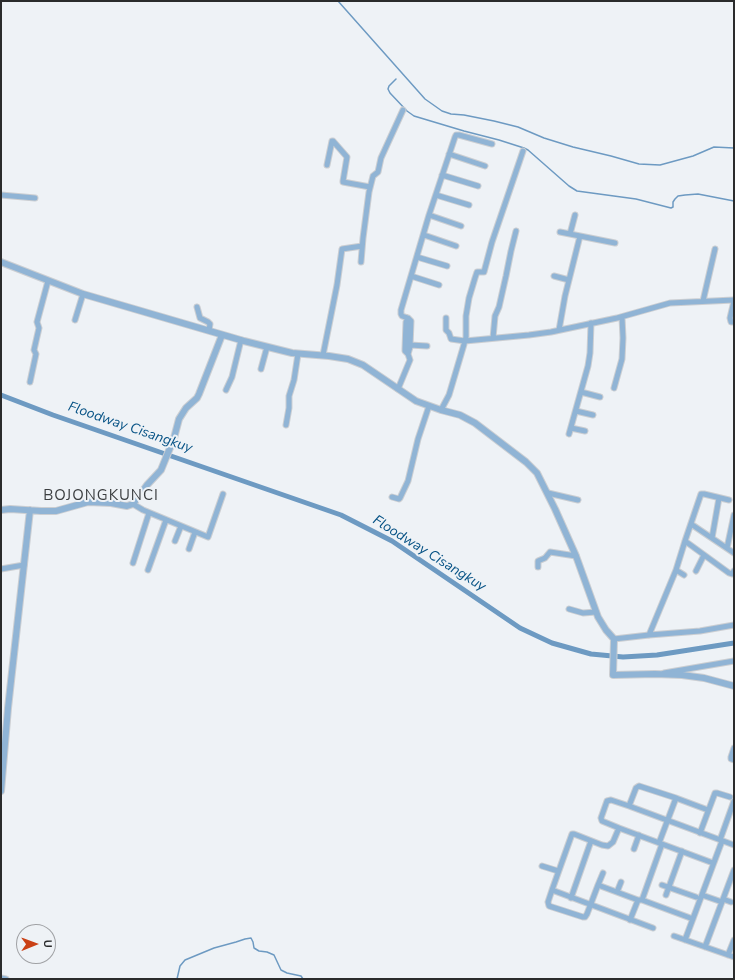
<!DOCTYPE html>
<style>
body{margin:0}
#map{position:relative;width:735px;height:980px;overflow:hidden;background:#eef2f6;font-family:"Nunito Sans",sans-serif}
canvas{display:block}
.frame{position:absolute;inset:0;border:2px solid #2a2b2c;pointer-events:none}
.north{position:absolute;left:16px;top:924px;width:40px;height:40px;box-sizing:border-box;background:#eef2f6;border:1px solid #a0a2a5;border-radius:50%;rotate:89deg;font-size:11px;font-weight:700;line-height:16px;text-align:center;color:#2a2b2c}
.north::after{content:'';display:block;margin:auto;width:14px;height:18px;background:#ca4116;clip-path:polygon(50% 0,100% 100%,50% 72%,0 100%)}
</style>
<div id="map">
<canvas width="735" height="980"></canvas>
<div class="frame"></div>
<div class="north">U</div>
</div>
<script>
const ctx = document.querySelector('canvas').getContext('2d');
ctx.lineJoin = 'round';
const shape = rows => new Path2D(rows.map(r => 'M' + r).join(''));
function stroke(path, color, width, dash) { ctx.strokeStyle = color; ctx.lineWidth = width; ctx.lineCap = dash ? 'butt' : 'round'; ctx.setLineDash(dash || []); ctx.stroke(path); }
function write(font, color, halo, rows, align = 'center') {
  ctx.font = font + ' "Nunito Sans",sans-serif'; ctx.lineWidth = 4; ctx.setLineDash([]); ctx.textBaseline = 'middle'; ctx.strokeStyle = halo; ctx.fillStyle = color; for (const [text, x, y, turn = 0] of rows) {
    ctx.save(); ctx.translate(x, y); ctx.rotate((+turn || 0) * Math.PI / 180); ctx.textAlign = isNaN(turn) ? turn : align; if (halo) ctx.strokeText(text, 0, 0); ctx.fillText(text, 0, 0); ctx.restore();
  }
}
const stream = shape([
 [338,1,425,99,442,111,451,114,464,115,494,121,518,127,544,138,573,147,611,156,639,164,660,165,693,156,714,147,734,148],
 [396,79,389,86,388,89,390,93,407,111,414,116,464,131,499,140,524,148,528,150,569,186,577,191,636,199,671,208,673,207,673,202,675,199,678,196,685,195,698,194,734,201],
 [177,979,180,966,185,960,214,948,236,942,245,939,251,938,253,942,254,948,259,951,267,952,274,955,281,970,287,973,301,976,303,979]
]);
const canal = shape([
 [1,395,53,415,341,515,392,541,520,628,552,643,591,654,623,657,657,655,734,643]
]);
const minor = shape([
 [449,154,485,166],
 [327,165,332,141,333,141,347,157,343,181,343,182,370,187],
 [442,175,478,186],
 [1,195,35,198],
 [436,195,469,205],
 [429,215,461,226],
 [560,232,580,236],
 [570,234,575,215],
 [424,235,456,246],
 [417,257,447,266],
 [361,262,363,238,369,192,373,176,378,172,381,158,403,110],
 [411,276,439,285],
 [554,276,569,280],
 [703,301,715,249],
 [734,301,730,318,731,322,734,322],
 [197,307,200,318,208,322,210,324,209,330],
 [446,318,446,330,449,333,451,339,465,341,466,337,466,316,469,298,475,278,477,272,484,272,492,242,523,151],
 [75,320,83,294],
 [559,330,565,296,580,236,615,243],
 [493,338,495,316,499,307,506,276,511,251,516,231],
 [410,345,427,346],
 [408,354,410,347,411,321,408,318,402,316,401,314,401,310,429,215,455,137,456,135,459,135,492,144],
 [323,355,337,285,342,249,362,246],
 [261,369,267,347],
 [30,382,36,354,34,350,39,328,37,322,48,281],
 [614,388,622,359,623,338,622,317],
 [398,389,410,360,408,354,405,351,405,349,406,322,408,318],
 [226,390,232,377,241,340],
 [581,392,600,397],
 [441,410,449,395,465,341,529,335,551,332,617,318,670,303,734,300],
 [576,411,593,415],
 [286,425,289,408,289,396,294,380,298,354],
 [571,428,585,431],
 [569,434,588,366,590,353,591,323],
 [548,493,578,500],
 [392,497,399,499,400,498,408,481,418,439,429,406],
 [133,504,143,510,208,537,223,494],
 [691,524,734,553],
 [712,538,719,498],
 [175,541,181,526],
 [685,541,729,573,732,574,734,571],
 [727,548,734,515],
 [189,549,195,532],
 [133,563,149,513],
 [538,567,538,561,545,558,550,552,576,556],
 [1,569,24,565],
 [148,570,166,520],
 [676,570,684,575],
 [696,571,704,555],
 [569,609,583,613,596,612],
 [649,635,676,570,685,541,701,494,704,494,729,500],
 [614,639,649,635,700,631,734,625],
 [664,673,734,661],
 [734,748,731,757,731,759,734,760],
 [629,806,636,788,639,786,676,798],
 [619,828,613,842,608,846,602,845,574,834,572,834,552,890,653,928],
 [700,833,715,793,717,793,730,797],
 [720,840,734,801],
 [659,843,676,798,708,810],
 [634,849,639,835],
 [713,863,619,828,602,821,601,818,607,801,611,800,629,806,734,845],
 [542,866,558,871],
 [598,885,603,873],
 [662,885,696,897],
 [552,890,548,902,549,906,583,917,585,917,587,914,598,885,638,900,642,900,693,919],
 [617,892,621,882],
 [666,895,682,851],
 [702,895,722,902],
 [571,898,591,841],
 [723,899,731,902],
 [642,900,662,844],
 [630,920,638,900],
 [674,936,734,957],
 [685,940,722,841],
 [705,947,734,870],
 [728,955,734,940],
 [1,978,6,979]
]);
const tertiary = shape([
 [1,262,83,294,244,341,292,353,329,356,348,359,363,365,416,401,441,410,460,415,475,423,526,462,537,473,555,509,576,556,598,617,606,630,614,639,613,675,655,674,682,675,704,678,734,686],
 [1,510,10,509,41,511,56,511,88,502,111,503,127,506,133,504,147,485,161,470,174,438,179,419,186,408,197,398,199,394,222,335],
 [1,791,8,708,30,510]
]);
const waterNames = [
 ["Floodway Cisangkuy",130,428,19],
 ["Floodway Cisangkuy",429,554,32]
];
const quarterNames = [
 ["BOJONGKUNCI",101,496]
];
stroke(stream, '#6d9ac2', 1.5);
stroke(canal, '#6d9ac2', 5);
stroke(minor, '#cbced2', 7);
stroke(tertiary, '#cbced2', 8);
stroke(minor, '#90b4d5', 5);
stroke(tertiary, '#90b4d5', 6);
write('italic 14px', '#065285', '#eef2f6', waterNames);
ctx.letterSpacing = '1px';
write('15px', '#3b3e40', '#eef2f6', quarterNames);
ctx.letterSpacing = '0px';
</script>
